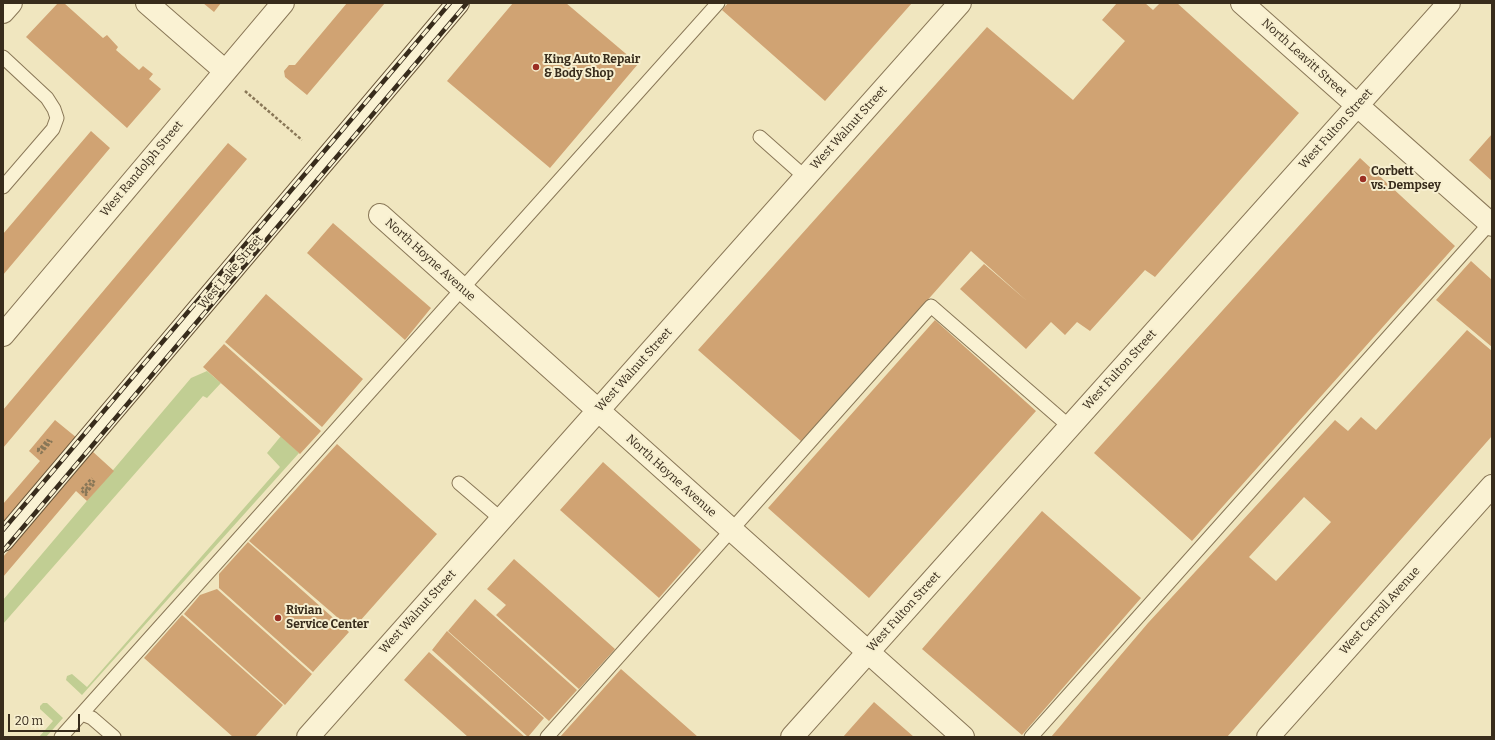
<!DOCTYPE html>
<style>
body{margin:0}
#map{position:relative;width:1495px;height:740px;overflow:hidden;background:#f0e6bf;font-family:Bitter,serif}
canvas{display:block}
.frame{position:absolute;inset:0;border:4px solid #382c1c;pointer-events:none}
.scale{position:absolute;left:8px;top:714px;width:72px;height:18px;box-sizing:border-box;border:2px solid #382c1c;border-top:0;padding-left:5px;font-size:12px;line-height:14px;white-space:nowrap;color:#382c1c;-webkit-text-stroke:3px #f7efcf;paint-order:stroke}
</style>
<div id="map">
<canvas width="1495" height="740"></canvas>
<div class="frame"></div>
<div class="scale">20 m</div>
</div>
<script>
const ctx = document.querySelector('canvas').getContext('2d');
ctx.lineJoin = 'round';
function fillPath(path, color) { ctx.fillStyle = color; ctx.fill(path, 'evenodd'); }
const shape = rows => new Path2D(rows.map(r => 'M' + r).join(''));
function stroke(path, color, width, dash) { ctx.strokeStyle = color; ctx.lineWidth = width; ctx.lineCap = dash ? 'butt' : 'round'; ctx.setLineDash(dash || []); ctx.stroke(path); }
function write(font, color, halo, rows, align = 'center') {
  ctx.font = font + ' Bitter,serif'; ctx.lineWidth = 4; ctx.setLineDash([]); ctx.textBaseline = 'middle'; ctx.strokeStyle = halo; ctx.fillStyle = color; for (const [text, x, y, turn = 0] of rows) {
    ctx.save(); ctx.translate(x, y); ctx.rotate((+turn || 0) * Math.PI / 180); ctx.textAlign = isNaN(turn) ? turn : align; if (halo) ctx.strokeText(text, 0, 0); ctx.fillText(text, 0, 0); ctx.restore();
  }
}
const green = shape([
 [207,371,221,383,207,398,203,396,3,624,3,600,191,378],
 [281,436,299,453,82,695,66,680,67,676,72,674,87,687,280,467,267,453],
 [43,703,47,703,63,718,46,737,39,737,53,721,40,709,40,706]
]);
const building = shape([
 [58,3,64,3,103,38,107,35,118,47,116,50,139,70,143,66,153,74,149,79,161,89,127,128,26,37],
 [203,3,221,3,214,12],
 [347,3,385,3,307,95,285,77,284,71,289,65,295,65],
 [513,3,566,3,638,64,550,168,447,81],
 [728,3,912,3,825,101,722,10],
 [1117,3,1145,3,1153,10,1160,3,1177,3,1299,113,1155,277,1145,270,1090,331,1077,322,1065,335,1051,322,1026,349,960,289,984,264,1027,301,971,251,802,442,698,350,987,27,1073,100,1125,41,1102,20],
 [91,131,110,148,3,275,3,234],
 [1492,134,1492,181,1469,160],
 [228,143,247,159,3,448,3,410],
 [1360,158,1455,246,1192,541,1094,453],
 [333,223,431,308,405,340,307,253],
 [1471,261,1492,280,1492,347,1436,300],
 [266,294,363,379,322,427,225,342],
 [935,320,1036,411,869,598,768,508],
 [1467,330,1492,351,1492,436,1227,737,1051,737,1148,623,1335,420,1348,431,1361,417,1376,430],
 [1304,497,1331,522,1276,581,1249,557],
 [224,344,321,431,300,454,203,367],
 [55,420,77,438,3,525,3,504,40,461,29,451],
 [337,444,437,534,352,630,249,541],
 [92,451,114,471,87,501,76,491,3,577,3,557],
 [603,462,701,550,659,598,560,510],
 [1042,511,1141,598,1022,735,922,649],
 [248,542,349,632,313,672,219,588,219,574],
 [514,559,615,649,579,689,496,615,506,605,487,589],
 [217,589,312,674,285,705,184,614,200,595],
 [475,599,577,690,549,721,448,631],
 [182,615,283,705,255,737,233,737,144,658],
 [447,631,544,718,528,737,432,650],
 [429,652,525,737,468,737,404,680],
 [621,669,698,737,560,737],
 [874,702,914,737,843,737]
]);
const path = shape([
 [245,91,302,140],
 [37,449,42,449],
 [86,489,86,496]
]);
const service = shape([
 [3,57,47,98,54,109,57,118,53,129,3,187],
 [760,137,805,177],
 [459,483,501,519],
 [82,714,92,718,114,737],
 [61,737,718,3],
 [547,737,931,306,1070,427],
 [1031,737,1490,223]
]);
const minor = shape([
 [147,3,225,71],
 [1242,3,1492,225],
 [3,12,11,3],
 [380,215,963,737],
 [3,335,283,3],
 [308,737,960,3],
 [792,737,1449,3],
 [1268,737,1492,486]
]);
const secondary = shape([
 [3,540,458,3]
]);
const rail = shape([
 [3,530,450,3],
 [3,551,467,3]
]);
const pathBridge = shape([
 [42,449,49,441,47,440,38,451,41,453,52,441],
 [86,489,93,481,95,483,85,494,81,490,92,478]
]);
const markers = [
 [536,67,4,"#9b2f24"],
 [1363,179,4,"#9b2f24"],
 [278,618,4,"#9b2f24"]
];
const streetNames = [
 ["North Leavitt Street",1304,58,42],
 ["West Walnut Street",849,128,-48],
 ["West Fulton Street",1336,129,-48],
 ["West Randolph Street",142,169,-50],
 ["North Hoyne Avenue",430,260,42],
 ["West Lake Street",231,272,-50],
 ["West Walnut Street",634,370,-48],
 ["West Fulton Street",1120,370,-48],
 ["North Hoyne Avenue",671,476,42],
 ["West Carroll Avenue",1380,611,-48],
 ["West Walnut Street",418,612,-48],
 ["West Fulton Street",904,612,-48]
];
const poiNames = [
 ["King Auto Repair",544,60],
 ["& Body Shop",544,74],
 ["Corbett",1371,172],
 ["vs. Dempsey",1371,186],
 ["Rivian",286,611],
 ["Service Center",286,625]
];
fillPath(green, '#c1ce93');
fillPath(building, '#d0a373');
stroke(service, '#897757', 15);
stroke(minor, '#897757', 24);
stroke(secondary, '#6b573a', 24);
stroke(path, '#897757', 2.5, [3, 2]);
stroke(service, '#faf2d3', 13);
stroke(minor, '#faf2d3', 22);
stroke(secondary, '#faf2d3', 22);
stroke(rail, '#382c1c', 4.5);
stroke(rail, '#f7efcf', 3, [9]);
stroke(pathBridge, '#897757', 2.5, [3, 2]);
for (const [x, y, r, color] of markers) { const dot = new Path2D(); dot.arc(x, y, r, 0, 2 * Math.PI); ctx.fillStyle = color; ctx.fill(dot); stroke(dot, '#f7efcf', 1.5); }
write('12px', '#382c1c', '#f7efcf', streetNames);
write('bold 12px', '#382c1c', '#f7efcf', poiNames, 'left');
</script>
